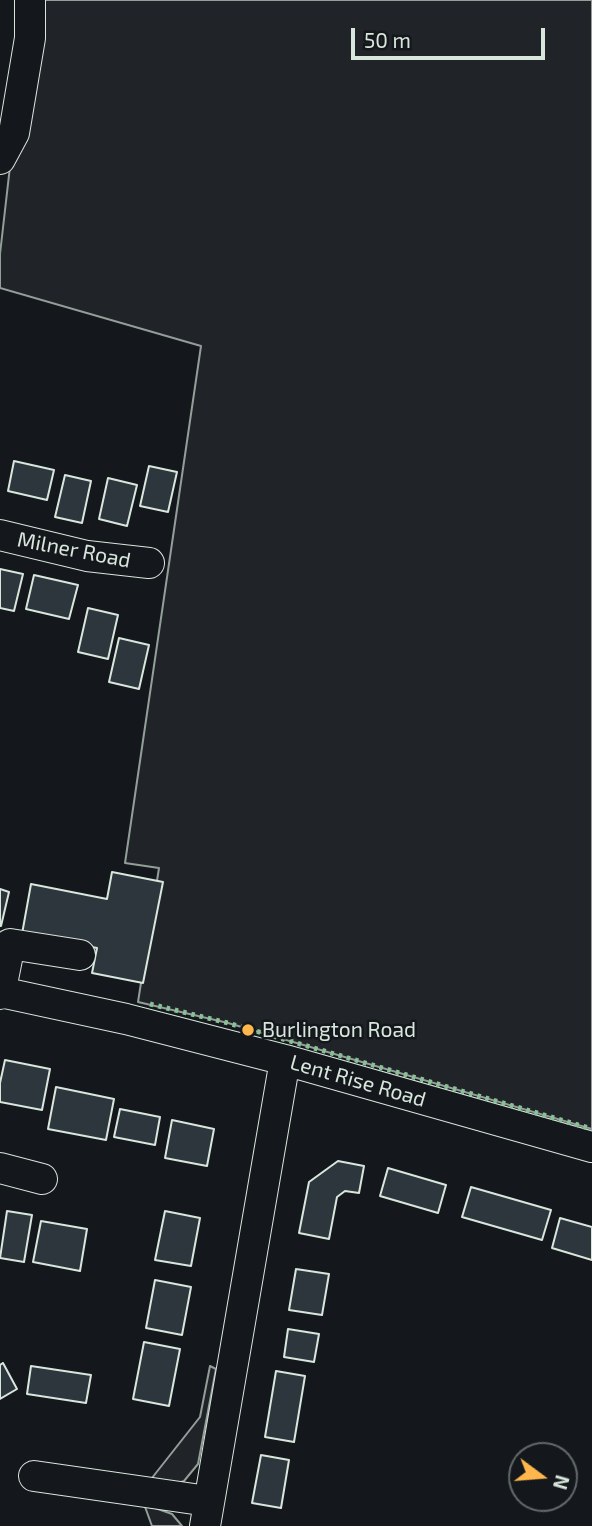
<!DOCTYPE html>
<style>
body{margin:0}
#map{position:relative;width:592px;height:1526px;overflow:hidden;background:#14181c;font-family:"Exo 2",sans-serif}
canvas{display:block}
.north{position:absolute;left:508px;top:1442px;width:70px;height:70px;box-sizing:border-box;background:#14181c;border:2px solid #626a69;border-radius:50%;rotate:106deg;font-size:19px;font-weight:700;line-height:28px;text-align:center;color:#d8e6dc}
.north::after{content:'';display:block;margin:auto;width:24px;height:32px;background:#ffb74d;clip-path:polygon(50% 0,100% 100%,50% 72%,0 100%)}
.scale{position:absolute;left:351px;top:28px;width:194px;height:32px;box-sizing:border-box;border:4px solid #d8e6dc;border-top:0;padding-left:9px;font-size:21px;line-height:24px;white-space:nowrap;color:#d8e6dc;-webkit-text-stroke:5px #14181c;paint-order:stroke}
</style>
<div id="map">
<canvas width="592" height="1526"></canvas>
<div class="north">N</div>
<div class="scale">50 m</div>
</div>
<script>
const ctx = document.querySelector('canvas').getContext('2d');
ctx.lineJoin = 'round';
function fillPath(path, color) { ctx.fillStyle = color; ctx.fill(path, 'evenodd'); }
const shape = rows => new Path2D(rows.map(r => 'M' + r).join(''));
function stroke(path, color, width, dash) { ctx.strokeStyle = color; ctx.lineWidth = width; ctx.lineCap = dash ? 'butt' : 'round'; ctx.setLineDash(dash || []); ctx.stroke(path); }
function write(font, color, halo, rows, align = 'center') {
  ctx.font = font + ' "Exo 2",sans-serif'; ctx.lineWidth = 5; ctx.setLineDash([]); ctx.textBaseline = 'middle'; ctx.strokeStyle = halo; ctx.fillStyle = color; for (const [text, x, y, turn = 0] of rows) {
    ctx.save(); ctx.translate(x, y); ctx.rotate((+turn || 0) * Math.PI / 180); ctx.textAlign = isNaN(turn) ? turn : align; if (halo) ctx.strokeText(text, 0, 0); ctx.fillText(text, 0, 0); ctx.restore();
  }
}
const green = shape([
 [29,0,592,0,592,1129,228,1023,138,1002,159,868,125,863,201,346,0,288,0,254,29,0],
 [210,1366,216,1369,198,1464,184,1481,170,1486,148,1483,200,1417,210,1366],
 [144,1504,172,1514,182,1526,152,1526,144,1504]
]);
const building = shape([
 [14,461,54,470,47,500,8,491,14,461],
 [149,466,177,472,168,512,140,506,149,466],
 [65,475,91,481,82,523,55,517,65,475],
 [108,478,137,485,127,526,99,519,108,478],
 [0,569,23,574,14,611,0,608,0,569],
 [34,575,78,585,69,619,26,609,34,575],
 [88,608,118,615,108,659,78,652,88,608],
 [119,638,149,645,139,689,109,682,119,638],
 [112,872,163,882,143,983,92,973,97,948,22,934,31,884,107,899,112,872],
 [0,889,9,892,1,926,0,926,0,889],
 [5,1060,50,1069,42,1110,0,1102,0,1083,5,1060],
 [56,1087,114,1099,106,1140,48,1129,56,1087],
 [120,1109,160,1117,155,1145,114,1137,120,1109],
 [172,1120,214,1129,207,1166,165,1158,172,1120],
 [338,1161,364,1166,359,1193,345,1191,337,1197,329,1239,299,1233,309,1182,338,1161],
 [388,1168,446,1185,438,1213,380,1196,388,1168],
 [471,1187,551,1210,542,1240,462,1217,471,1187],
 [7,1211,32,1215,24,1262,0,1258,7,1211],
 [165,1211,200,1218,191,1266,155,1260,165,1211],
 [560,1218,592,1227,592,1260,552,1248,560,1218],
 [41,1221,87,1229,80,1271,33,1262,41,1221],
 [296,1269,329,1274,322,1315,289,1310,296,1269],
 [155,1280,191,1287,182,1335,146,1328,155,1280],
 [288,1329,319,1334,314,1362,284,1357,288,1329],
 [144,1342,180,1349,169,1406,133,1399,144,1342],
 [3,1363,17,1389,0,1399,0,1365,3,1363],
 [31,1366,91,1375,86,1403,27,1394,31,1366],
 [276,1371,305,1376,294,1442,265,1437,276,1371],
 [261,1455,289,1460,281,1508,252,1503,261,1455]
]);
const minor = shape([
 [0,159,14,133,30,38,30,0],
 [0,535,87,556,149,563],
 [0,992,126,1019,285,1060,592,1147],
 [0,994,10,944,80,955],
 [0,1168,42,1179],
 [34,1476,208,1501],
 [205,1526,285,1060]
]);
const hedge = shape([
 [150,1004,228,1023,592,1129]
]);
const markers = [
 [248,1030,7,"#ffb74d"]
];
const streetNames = [
 ["Milner Road",74,550,11],
 ["Lent Rise Road",358,1081,16]
];
const poiNames = [
 ["Burlington Road",262,1030]
];
fillPath(green, '#202428');
stroke(green, '#939e99', 2);
fillPath(building, '#2c363c');
stroke(building, '#d8e6dc', 2);
stroke(minor, '#d8e6dc', 32);
stroke(minor, '#14181c', 30);
stroke(hedge, '#8ac095', 5, [3.5, 5]);
for (const [x, y, r, color] of markers) { const dot = new Path2D(); dot.arc(x, y, r, 0, 2 * Math.PI); ctx.fillStyle = color; ctx.fill(dot); stroke(dot, '#14181c', 2.5); }
write('21px', '#d8e6dc', '#14181c', streetNames);
write('21px', '#d8e6dc', '#14181c', poiNames, 'left');
</script>
